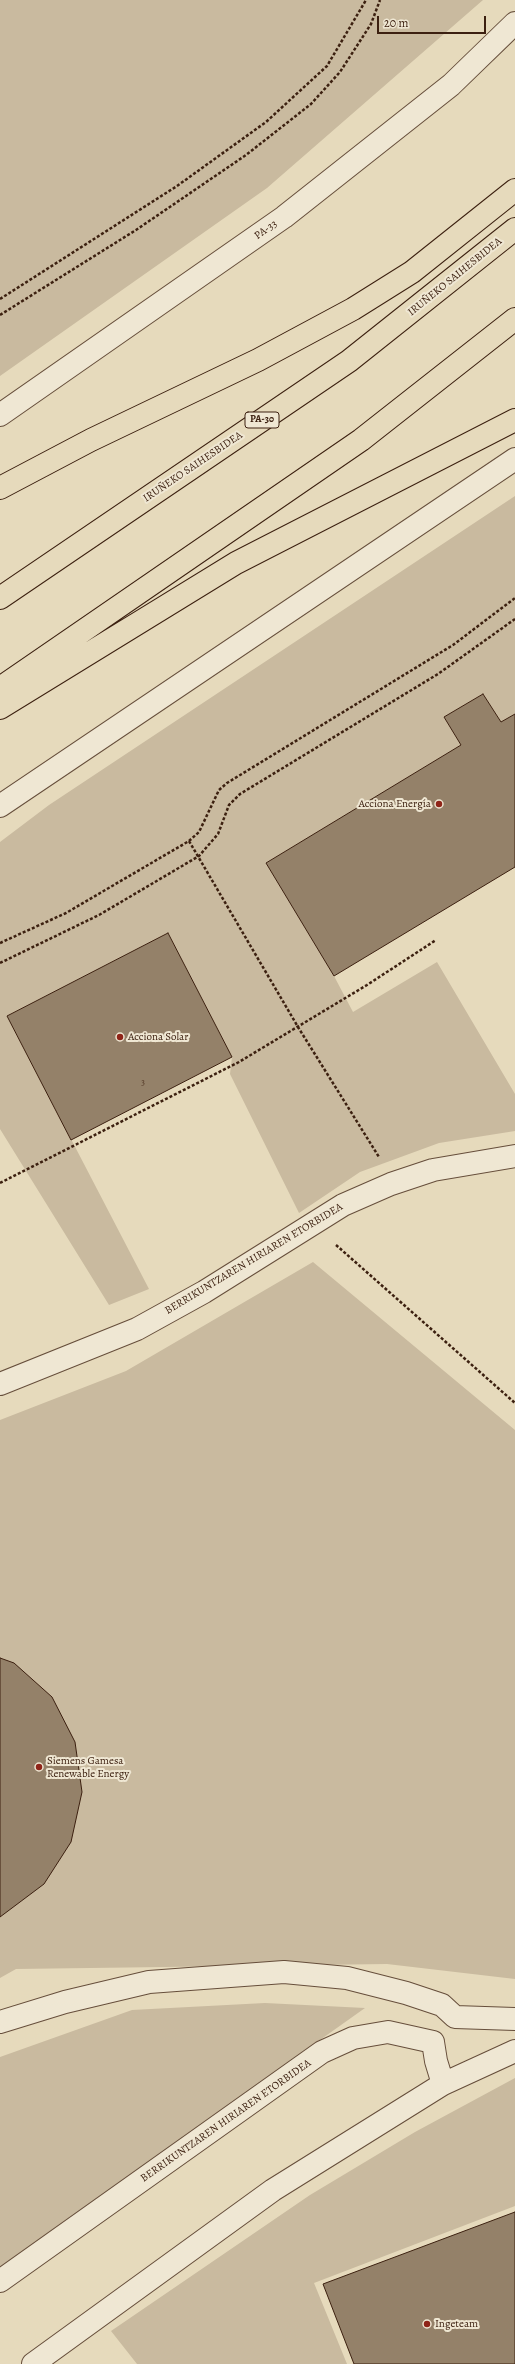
<!DOCTYPE html>
<meta charset="utf-8">
<style>
body{margin:0}
#map{position:relative;width:515px;height:2364px;overflow:hidden;background:#e6dabc;font-family:Alegreya,serif}
canvas{display:block}
.scale{position:absolute;left:377px;top:16px;width:109px;height:18px;box-sizing:border-box;border:2px solid #3c2010;border-top:0;padding-left:5px;font-size:12px;line-height:14px;white-space:nowrap;color:#3c2010;-webkit-text-stroke:3px #efe7d3;paint-order:stroke}
</style>
<div id="map">
<canvas width="515" height="2364"></canvas>
<div class="scale">20 m</div>
</div>
<script>
const ctx = document.querySelector('canvas').getContext('2d');
ctx.lineJoin = 'round';
function fillPath(path, color) { ctx.fillStyle = color; ctx.fill(path, 'evenodd'); }
const shape = rows => new Path2D(rows.map(r => 'M' + r).join(''));
function stroke(path, color, width, dash) { ctx.strokeStyle = color; ctx.lineWidth = width; ctx.lineCap = dash ? 'butt' : 'round'; ctx.setLineDash(dash || []); ctx.stroke(path); }
function write(font, color, halo, rows, align = 'center') {
  ctx.font = font + ' Alegreya,serif'; ctx.lineWidth = 4; ctx.setLineDash([]); ctx.textBaseline = 'middle'; ctx.strokeStyle = halo; ctx.fillStyle = color; for (const [text, x, y, turn = 0] of rows) {
    ctx.save(); ctx.translate(x, y); ctx.rotate((+turn || 0) * Math.PI / 180); ctx.textAlign = isNaN(turn) ? turn : align; if (halo) ctx.strokeText(text, 0, 0); ctx.fillText(text, 0, 0); ctx.restore();
  }
}
const green = shape([
 [0,0,483,0,267,188,0,376],
 [515,496,515,714,501,722,483,694,444,717,461,745,266,863,334,976,353,1012,437,962,515,1094,515,1131,439,1143,360,1172,299,1213,230,1074,232,1057,168,933,7,1016,149,1289,109,1305,0,1129,0,842,49,805],
 [313,1262,515,1430,515,1979,387,1964,16,1969,0,1978,0,1420,126,1371],
 [265,2003,365,2008,0,2267,0,2057,132,2010],
 [515,2078,515,2206,314,2283,347,2364,137,2364,111,2331,310,2195,415,2132]
]);
const building = shape([
 [483,694,501,722,515,714,515,867,334,976,266,863,461,745,444,717,483,694],
 [168,933,232,1057,71,1140,7,1016,168,933],
 [0,1658,14,1663,52,1697,75,1742,82,1792,71,1842,44,1884,0,1917,0,1658],
 [515,2212,515,2364,354,2364,323,2284,515,2212]
]);
const path = shape([
 [0,299,177,186,266,122,327,66,366,0],
 [0,315,136,230,246,155,311,104,340,72,371,24,380,0],
 [189,841,298,1027,379,1157],
 [0,943,66,913,189,841,199,832,219,790,227,783,453,645,515,598],
 [0,963,99,915,199,856,218,834,229,805,240,794,438,674,515,619],
 [0,1183,239,1062,367,985,436,940],
 [336,1245,515,1403]
]);
const minor = shape([
 [0,1384,137,1329,204,1292,343,1205,391,1184,433,1170,515,1156],
 [0,2022,65,2002,149,1982,284,1972,347,1978,406,1993,442,2005,455,2017,515,2019],
 [433,2042,436,2061,443,2084],
 [0,2281,322,2052,353,2038,388,2032,433,2042],
 [33,2364,273,2190,443,2084,515,2051]
]);
const tertiary = shape([
 [0,415,284,217,451,85,515,23],
 [0,806,515,459]
]);
const motorway = shape([
 [0,488,91,440,258,360,353,309,412,272,515,190],
 [0,598,349,361,515,229],
 [0,688,361,440,515,319],
 [0,708,236,563,515,420]
]);
const markers = [
 [439,804,4,"#8f2418"],
 [120,1037,4,"#8f2418"],
 [39,1767,4,"#8f2418"],
 [427,2324,4,"#8f2418"]
];
const numberNames = [
 ["3",143,1083]
];
const shields = [
 [262,420,34]
];
const shieldNames = [
 ["PA-30",262,420]
];
const streetNames = [
 ["PA-33",266,230,-35],
 ["IRUÑEKO SAIHESBIDEA",455,277,-39],
 ["IRUÑEKO SAIHESBIDEA",193,467,-34],
 ["BERRIKUNTZAREN HIRIAREN ETORBIDEA",254,1259,-31],
 ["BERRIKUNTZAREN HIRIAREN ETORBIDEA",226,2121,-35]
];
const poiNames = [
 ["Acciona Energía",431,804,"right"],
 ["Acciona Solar",128,1037],
 ["Siemens Gamesa",47,1761],
 ["Renewable Energy",47,1774],
 ["Ingeteam",435,2324]
];
fillPath(green, '#c9ba9f');
fillPath(building, '#948169');
stroke(building, '#3c2010', 1);
stroke(minor, '#664e3b', 24);
stroke(tertiary, '#664e3b', 24);
stroke(motorway, '#3c2010', 24);
stroke(path, '#3c2010', 2.5, [3, 2]);
stroke(minor, '#efe7d3', 22);
stroke(tertiary, '#efe7d3', 22);
stroke(motorway, '#e6dabc', 22);
for (const [x, y, r, color] of markers) { const dot = new Path2D(); dot.arc(x, y, r, 0, 2 * Math.PI); ctx.fillStyle = color; ctx.fill(dot); stroke(dot, '#efe7d3', 1.5); }
write('9px', '#523826', null, numberNames);
for (const [x, y, w] of shields) { const box = new Path2D(); box.roundRect(x - w / 2, y - 8, w, 16, 3); ctx.fillStyle = '#efe7d3'; ctx.fill(box); stroke(box, '#3c2010', 1); }
write('bold 10px', '#3c2010', null, shieldNames);
write('11px', '#3c2010', '#efe7d3', streetNames);
write('11px', '#3c2010', '#efe7d3', poiNames, 'left');
</script>
